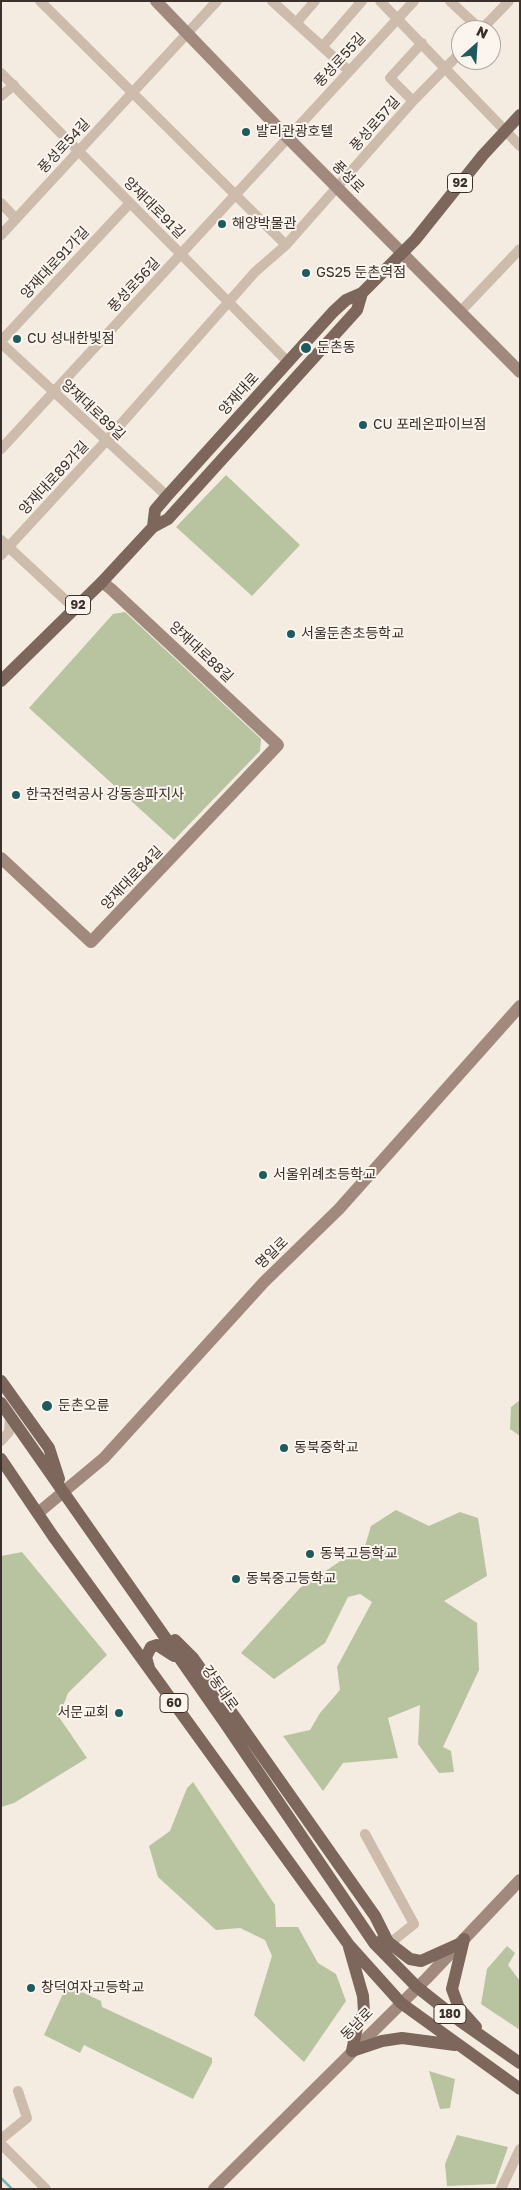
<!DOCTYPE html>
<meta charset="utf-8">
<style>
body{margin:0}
#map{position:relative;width:521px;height:2190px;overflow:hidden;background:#f4ebe1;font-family:"Golos Text",sans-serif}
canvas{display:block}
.frame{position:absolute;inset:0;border:2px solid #3b302b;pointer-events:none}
.north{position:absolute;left:451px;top:20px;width:50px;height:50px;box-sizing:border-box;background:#fbf5ee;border:1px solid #aea6a0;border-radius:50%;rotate:26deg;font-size:14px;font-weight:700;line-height:20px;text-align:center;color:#3b302b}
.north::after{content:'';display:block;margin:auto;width:18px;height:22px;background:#1f5a5e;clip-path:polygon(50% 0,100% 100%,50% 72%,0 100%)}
</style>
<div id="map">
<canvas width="521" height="2190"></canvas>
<div class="frame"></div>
<div class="north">N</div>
</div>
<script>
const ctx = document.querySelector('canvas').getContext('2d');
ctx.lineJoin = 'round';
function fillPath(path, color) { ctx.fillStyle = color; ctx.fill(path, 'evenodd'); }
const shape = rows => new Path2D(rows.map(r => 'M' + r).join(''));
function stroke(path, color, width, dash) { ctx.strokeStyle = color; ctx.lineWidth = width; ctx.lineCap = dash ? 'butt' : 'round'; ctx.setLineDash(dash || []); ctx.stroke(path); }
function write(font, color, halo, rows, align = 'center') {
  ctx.font = font + ' "Golos Text","Noto Sans KR",sans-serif'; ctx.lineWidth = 4; ctx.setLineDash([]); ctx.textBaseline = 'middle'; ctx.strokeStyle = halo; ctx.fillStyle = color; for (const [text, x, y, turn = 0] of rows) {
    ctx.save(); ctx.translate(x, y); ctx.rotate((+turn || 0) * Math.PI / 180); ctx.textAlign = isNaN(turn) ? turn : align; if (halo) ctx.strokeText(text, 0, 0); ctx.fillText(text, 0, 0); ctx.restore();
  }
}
const green = shape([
 [226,475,300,545,252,596,176,527],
 [125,612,261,739,260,751,174,840,29,708,113,614],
 [520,1400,520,1436,510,1429,511,1407],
 [396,1510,429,1526,460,1512,478,1518,487,1576,444,1601,477,1623,479,1670,443,1747,451,1751,454,1772,439,1773,418,1744,420,1705,388,1718,398,1758,343,1763,323,1791,283,1736,310,1730,320,1713,340,1690,337,1667,372,1602,360,1594,348,1597,325,1643,274,1679,241,1653,300,1588,351,1554,363,1553,371,1526],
 [22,1552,107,1655,68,1693,59,1717,87,1758,14,1803,1,1807,1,1556],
 [193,1782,275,1905,276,1927,298,1927,318,1963,336,1974,346,2001,304,2062,254,2015,272,1956,265,1940,240,1928,216,1930,158,1877,149,1846,170,1831,187,1788],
 [507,1946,515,1953,508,1965,520,1981,520,2030,481,2004,487,1969],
 [67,1985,101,2001,102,2007,212,2058,212,2063,193,2099,84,2045,80,2053,44,2035],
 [429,2071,455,2079,450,2108,440,2109],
 [457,2135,508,2147,495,2184,447,2186,445,2164]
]);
const stream = shape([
 [1,2178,12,2189]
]);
const street = shape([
 [40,1,286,245],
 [272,1,349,71],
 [380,1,520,146],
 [450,1,481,30],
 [296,23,315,1],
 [481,30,509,1],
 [323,46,362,1],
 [1,73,287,361],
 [1,96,14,85],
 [413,101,390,78,422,43],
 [1,203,16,219],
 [1,235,217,1],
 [460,312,520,249],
 [1,341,130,203],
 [1,343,167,496],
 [1,449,414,1],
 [1,540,74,608],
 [1,555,106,441,255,272,286,245,413,101,461,52],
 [1,1441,9,1432,10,1416],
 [365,1834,414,1924,389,1944],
 [1,2139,27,2118,18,2091],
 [1,2144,46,2189],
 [501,2189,520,2149]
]);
const secondary = shape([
 [156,1,287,137,520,372],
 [1,858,91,942,278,745,111,589,102,582],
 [38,1513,104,1458,264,1282,339,1209,520,1006],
 [214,2189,427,1978,520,1880]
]);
const primary = shape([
 [153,527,155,510,167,496,333,312,346,300,362,293,415,240,483,155,520,115],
 [1,681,102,582,153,527,168,519,357,310,362,293],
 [1,1381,49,1448,59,1479],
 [1,1403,225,1723,374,1943,417,1987,460,2021,520,2063],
 [1,1459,53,1536,349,1945,401,2003,520,2089],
 [175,1640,193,1658,237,1720,375,1916,389,1944],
 [149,1668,146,1657,151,1647,157,1645,174,1656],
 [383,1938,410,1959,421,1961,459,1944],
 [464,1939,452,1989,459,2008,476,2027],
 [349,1947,363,1996,364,2012,357,2027,352,2051],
 [352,2051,382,2041,402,2038,455,2045]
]);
const markers = [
 [246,132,5,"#1f5a5e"],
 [222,224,5,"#1f5a5e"],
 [306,273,5,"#1f5a5e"],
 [17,339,5,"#1f5a5e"],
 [306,348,6,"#1f5a5e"],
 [363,425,5,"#1f5a5e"],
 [291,634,5,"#1f5a5e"],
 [16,795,5,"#1f5a5e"],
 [263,1175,5,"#1f5a5e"],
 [47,1406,6,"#1f5a5e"],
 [284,1448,5,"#1f5a5e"],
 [310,1554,5,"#1f5a5e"],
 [236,1579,5,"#1f5a5e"],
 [119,1713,5,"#1f5a5e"],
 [31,1988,5,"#1f5a5e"]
];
const shields = [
 [460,183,25],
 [78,605,25],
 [174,1703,28],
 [450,2014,32]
];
const shieldNames = [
 ["92",460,183],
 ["92",78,605],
 ["60",174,1703],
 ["180",450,2014]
];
const streetNames = [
 ["풍성로55길",340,60,-47],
 ["풍성로57길",375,124,-49],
 ["풍성로54길",64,146,-47],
 ["풍성로",348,177,45],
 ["양재대로91길",154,208,45],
 ["양재대로91가길",55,263,-47],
 ["풍성로56길",134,285,-47],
 ["양재대로",239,394,-48],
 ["양재대로89길",93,410,43],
 ["양재대로89가길",54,478,-47],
 ["양재대로88길",201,652,43],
 ["양재대로84길",132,878,-46],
 ["명일로",272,1253,-44],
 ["강동대로",220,1688,55],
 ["동남로",357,2024,-45]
];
const poiNames = [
 ["발리관광호텔",256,132],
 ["해양박물관",232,224],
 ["GS25 둔촌역점",316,273],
 ["CU 성내한빛점",27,339],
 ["둔촌동",317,348],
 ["CU 포레온파이브점",373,425],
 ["서울둔촌초등학교",301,634],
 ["한국전력공사 강동송파지사",26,795],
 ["서울위례초등학교",273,1175],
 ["둔촌오륜",58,1406],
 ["동북중학교",294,1448],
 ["동북고등학교",320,1554],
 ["동북중고등학교",246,1579],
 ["서문교회",109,1713,"right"],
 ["창덕여자고등학교",41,1988]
];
fillPath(green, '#b8c4a0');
stroke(stream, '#7fb0b2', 2.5);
stroke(street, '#cdbbac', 10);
stroke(secondary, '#a18a7d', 12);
stroke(primary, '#7d675c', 12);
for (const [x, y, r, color] of markers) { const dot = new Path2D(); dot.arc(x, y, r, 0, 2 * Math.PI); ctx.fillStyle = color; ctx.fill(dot); stroke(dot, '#fbf5ee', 2); }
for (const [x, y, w] of shields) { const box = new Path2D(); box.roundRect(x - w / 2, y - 9.5, w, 19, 4); ctx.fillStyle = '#fbf5ee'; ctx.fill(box); stroke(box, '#3b302b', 1); }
write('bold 12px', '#3b302b', null, shieldNames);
write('14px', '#3b302b', '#fbf5ee', streetNames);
write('14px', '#3b302b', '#fbf5ee', poiNames, 'left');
</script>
